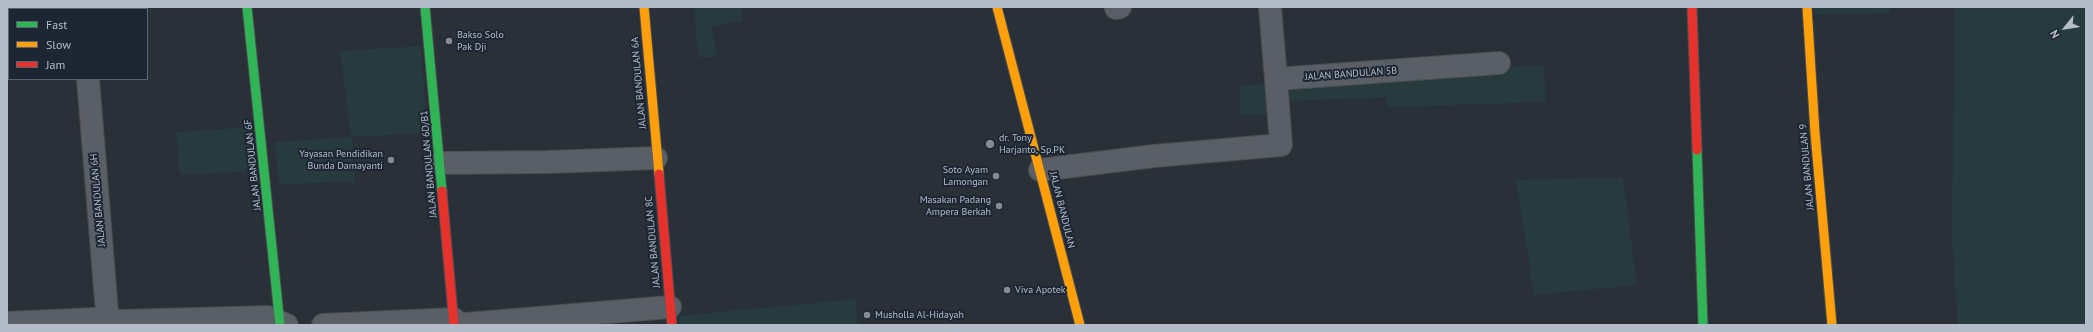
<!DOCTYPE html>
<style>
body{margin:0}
#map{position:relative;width:2093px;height:332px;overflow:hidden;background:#2a3038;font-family:"PT Sans",sans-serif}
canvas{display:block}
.frame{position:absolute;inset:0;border:8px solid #b4bcc9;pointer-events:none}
.legend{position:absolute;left:8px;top:8px;width:140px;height:72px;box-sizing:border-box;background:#1d2633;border:1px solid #59626f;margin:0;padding:5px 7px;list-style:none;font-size:12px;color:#b4bcc9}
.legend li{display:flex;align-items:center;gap:8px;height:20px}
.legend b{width:20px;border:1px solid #59626f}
.north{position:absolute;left:2045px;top:8px;width:40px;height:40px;-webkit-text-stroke:3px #1d2633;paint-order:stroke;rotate:240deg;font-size:11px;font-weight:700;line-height:16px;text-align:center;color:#b4bcc9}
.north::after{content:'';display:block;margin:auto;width:14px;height:18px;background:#b4bcc9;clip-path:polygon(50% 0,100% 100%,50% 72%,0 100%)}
</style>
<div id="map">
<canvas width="2093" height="332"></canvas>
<div class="frame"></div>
<ul class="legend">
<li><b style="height:5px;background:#30b455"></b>Fast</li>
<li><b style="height:5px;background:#ff9f0a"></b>Slow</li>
<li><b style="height:5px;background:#e5322d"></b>Jam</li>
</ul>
<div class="north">N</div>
</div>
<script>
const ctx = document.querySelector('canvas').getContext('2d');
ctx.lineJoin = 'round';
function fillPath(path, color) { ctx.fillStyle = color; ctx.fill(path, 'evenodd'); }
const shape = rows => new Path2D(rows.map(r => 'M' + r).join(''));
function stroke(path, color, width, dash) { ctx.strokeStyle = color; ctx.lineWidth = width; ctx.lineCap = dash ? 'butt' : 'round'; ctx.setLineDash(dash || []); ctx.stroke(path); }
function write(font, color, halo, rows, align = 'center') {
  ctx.font = font + ' "PT Sans",sans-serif'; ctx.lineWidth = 4; ctx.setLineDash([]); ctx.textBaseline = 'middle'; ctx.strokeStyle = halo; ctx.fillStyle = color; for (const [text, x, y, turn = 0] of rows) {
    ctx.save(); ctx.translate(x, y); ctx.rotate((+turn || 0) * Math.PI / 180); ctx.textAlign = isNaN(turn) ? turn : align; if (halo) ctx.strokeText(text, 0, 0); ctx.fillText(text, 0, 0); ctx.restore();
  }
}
const green = shape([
 [694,7,741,7,742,21,712,26,717,57,698,57],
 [1814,7,1890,7,1891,13,1815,15],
 [1954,7,2086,7,2086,325,1958,325,1952,237],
 [421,46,427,133,352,137,355,182,279,184,275,142,351,137,340,51],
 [1544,65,1546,102,1387,107,1386,97,1290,101,1289,80],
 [1273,83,1275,113,1241,115,1239,86],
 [252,127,255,171,180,175,176,132],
 [1623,177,1637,285,1534,295,1516,180],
 [856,299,858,325,679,325,678,316]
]);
const street = shape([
 [83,7,83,9],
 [1270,7,1276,79,1499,63],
 [1116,8,1120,7],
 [88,79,108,325],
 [440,163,548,162,656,158],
 [1040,170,1154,156,1281,145,1276,79],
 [7,323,95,319,122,321,268,317,287,325],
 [323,325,454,319],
 [454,325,670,307]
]);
const fast = shape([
 [247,7,280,325],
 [425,7,442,191],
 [1697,150,1703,325]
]);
const slow = shape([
 [644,7,659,174],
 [997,7,1080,325],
 [1807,7,1815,133,1832,325]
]);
const jam = shape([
 [1692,7,1697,150],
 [659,174,672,325],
 [442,191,454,325]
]);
const markers = [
 [449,41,4,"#848b96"],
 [990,144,5,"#848b96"],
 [391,160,4,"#848b96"],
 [996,176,4,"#848b96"],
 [999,206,4,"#848b96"],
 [1007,290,4,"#848b96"],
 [867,315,4,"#848b96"]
];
const poiNames = [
 ["Bakso Solo",457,35],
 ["Pak Dji",457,47],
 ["dr. Tony",999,138],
 ["Harjanto, Sp.PK",999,150],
 ["Yayasan Pendidikan",383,154,"right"],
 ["Bunda Damayanti",383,166,"right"],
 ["Soto Ayam",988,170,"right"],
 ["Lamongan",988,182,"right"],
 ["Masakan Padang",991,200,"right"],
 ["Ampera Berkah",991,212,"right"],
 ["Viva Apotek",1015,290],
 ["Musholla Al-Hidayah",875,315]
];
const streetNames = [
 ["JALAN BANDULAN 5B",1351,74,-4],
 ["JALAN BANDULAN 6A",639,83,-95],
 ["JALAN BANDULAN 6D/B1",429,164,-95],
 ["JALAN BANDULAN 6F",253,165,-96],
 ["JALAN BANDULAN 9",1807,167,-95],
 ["JALAN BANDULAN 6H",98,200,-95],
 ["JALAN BANDULAN",1062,210,76],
 ["JALAN BANDULAN 8C",653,242,-95]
];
fillPath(green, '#273a3e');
stroke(street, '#484c53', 24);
stroke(fast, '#484c53', 11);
stroke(slow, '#484c53', 11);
stroke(jam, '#484c53', 11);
stroke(street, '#5a5e66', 22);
stroke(fast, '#30b455', 9);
stroke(slow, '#ff9f0a', 9);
stroke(jam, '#e5322d', 9);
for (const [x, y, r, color] of markers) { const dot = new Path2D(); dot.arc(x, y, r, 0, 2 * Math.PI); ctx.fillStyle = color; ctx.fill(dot); stroke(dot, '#1d2633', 1.5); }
write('10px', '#b4bcc9', '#1d2633', poiNames, 'left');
write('10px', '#b4bcc9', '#1d2633', streetNames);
</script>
